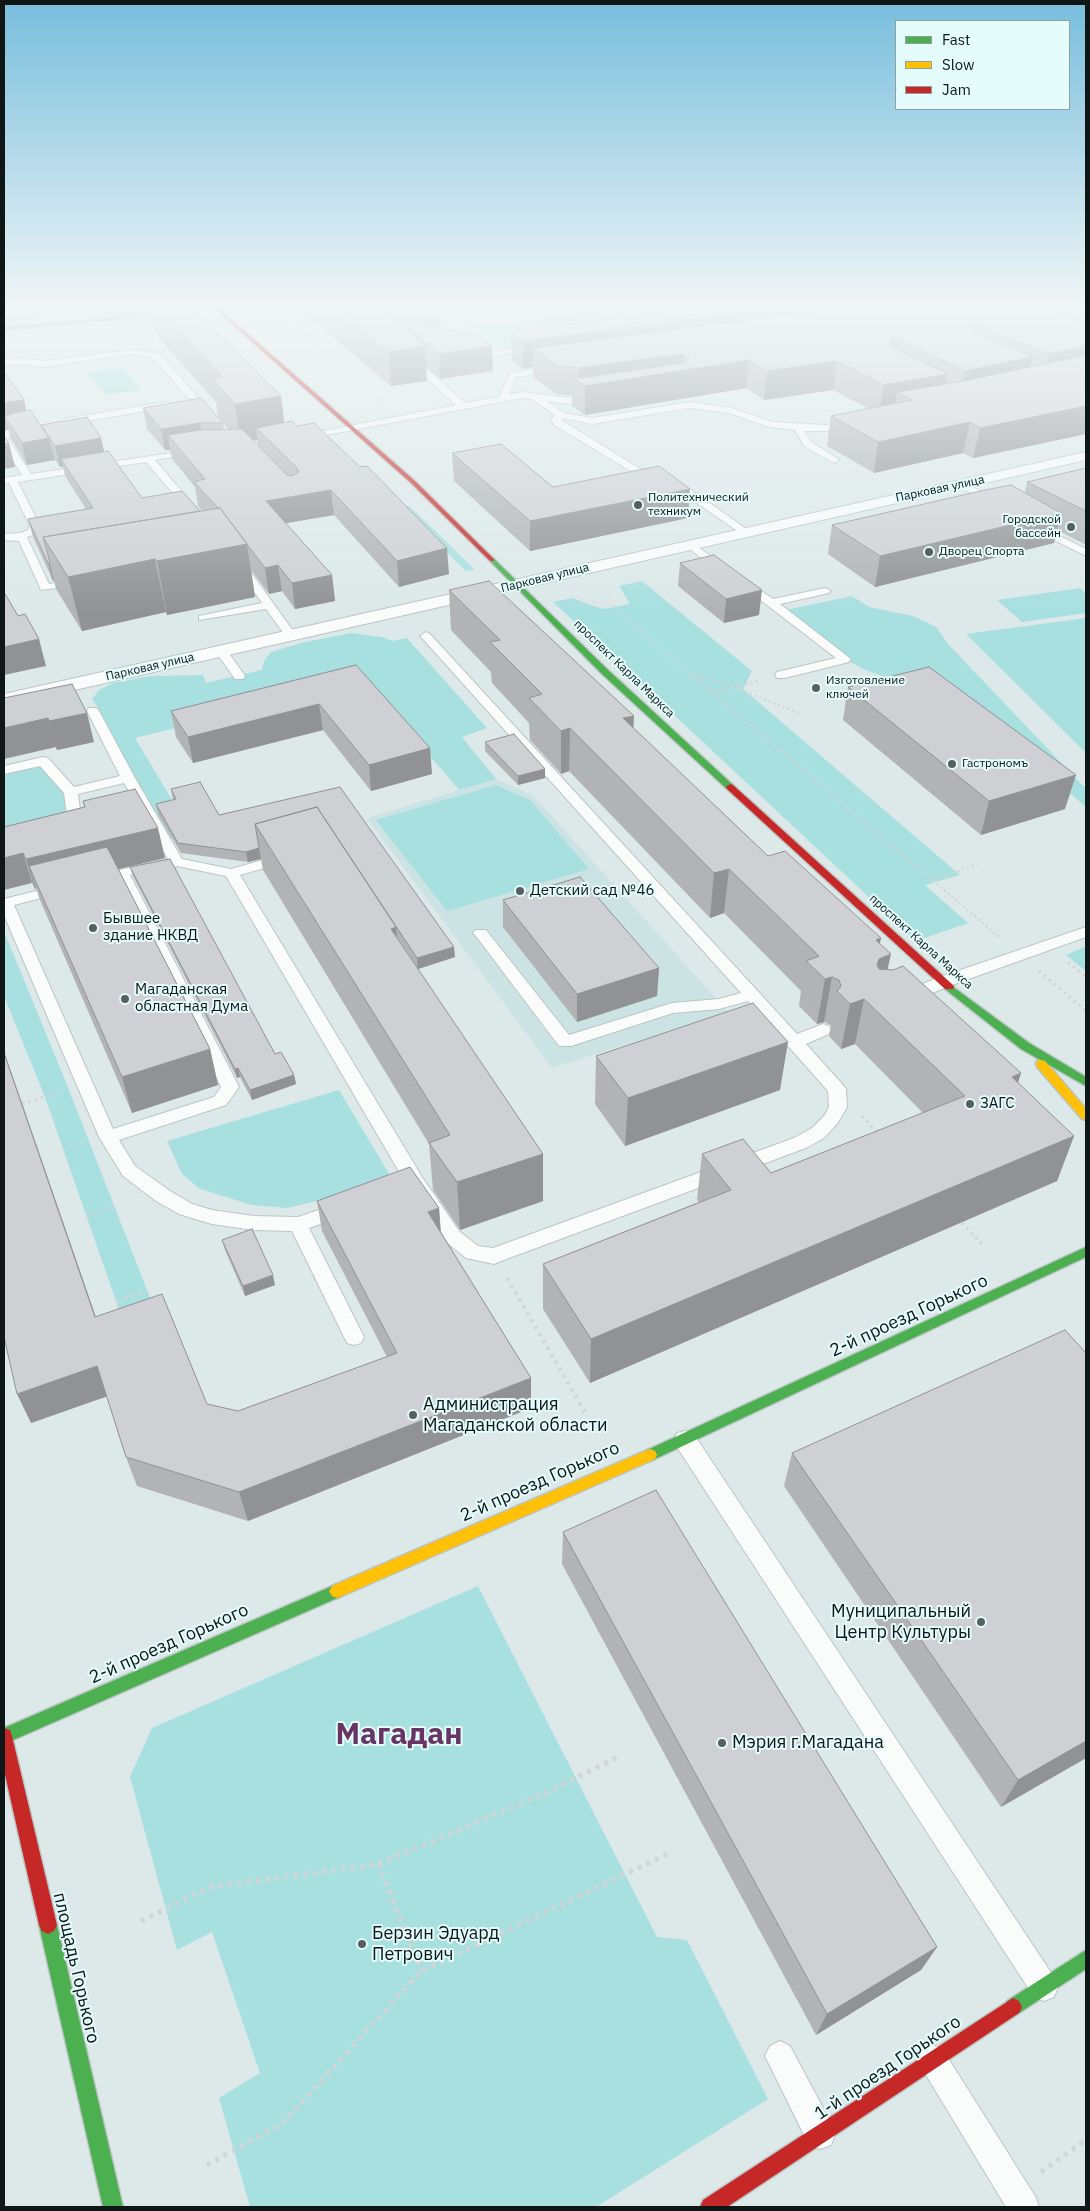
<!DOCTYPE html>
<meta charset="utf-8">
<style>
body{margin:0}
#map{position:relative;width:1090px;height:2211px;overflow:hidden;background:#dde9e9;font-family:"IBM Plex Sans",sans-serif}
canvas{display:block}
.frame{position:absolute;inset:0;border:5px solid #0e1616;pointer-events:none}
.legend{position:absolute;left:895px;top:20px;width:175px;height:90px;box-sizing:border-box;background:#e4fcfc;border:1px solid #8ea0a0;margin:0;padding:6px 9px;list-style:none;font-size:15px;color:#0e1616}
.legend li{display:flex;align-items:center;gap:10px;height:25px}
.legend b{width:25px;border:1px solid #8ea0a0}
</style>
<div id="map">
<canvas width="1090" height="2211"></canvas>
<div class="frame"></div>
<ul class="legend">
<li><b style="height:6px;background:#4caf50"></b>Fast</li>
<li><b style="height:6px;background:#ffc107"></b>Slow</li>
<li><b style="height:6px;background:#c62828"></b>Jam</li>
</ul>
</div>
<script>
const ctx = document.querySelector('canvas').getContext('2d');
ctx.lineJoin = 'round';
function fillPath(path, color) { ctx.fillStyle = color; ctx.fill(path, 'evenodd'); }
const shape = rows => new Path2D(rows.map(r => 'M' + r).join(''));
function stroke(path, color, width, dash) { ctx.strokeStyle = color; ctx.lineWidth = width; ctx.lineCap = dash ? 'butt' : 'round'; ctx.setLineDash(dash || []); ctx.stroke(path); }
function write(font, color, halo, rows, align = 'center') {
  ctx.font = font + ' "IBM Plex Sans",sans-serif'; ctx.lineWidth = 4; ctx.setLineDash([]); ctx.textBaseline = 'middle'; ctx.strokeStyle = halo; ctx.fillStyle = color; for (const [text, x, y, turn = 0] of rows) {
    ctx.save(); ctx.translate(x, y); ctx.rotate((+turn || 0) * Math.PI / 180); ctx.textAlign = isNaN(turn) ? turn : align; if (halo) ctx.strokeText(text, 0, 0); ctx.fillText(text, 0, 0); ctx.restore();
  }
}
const built = shape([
 [496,779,533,795,728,1012,552,1068,367,818]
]);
const green = shape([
 [75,303,134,303,139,304,69,310],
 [161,305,171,311,96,317,75,312],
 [613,307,645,326,502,349,475,327],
 [42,313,43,315,35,319,4,323,4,316],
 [115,368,125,369,141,390,107,395,88,375,93,372],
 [399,505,410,506,475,570,466,571],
 [642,581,752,671,743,689,960,875,925,885,968,923,916,941,553,602,572,598,603,609,630,604,619,586],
 [1080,588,1086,593,1086,613,1022,622,997,600],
 [852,596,869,607,913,616,936,627,949,645,1086,789,1086,807,1066,790,930,693,863,669,845,659,781,611],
 [1086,618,1086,753,966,634],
 [351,633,382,637,392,641,407,638,487,728,462,737,496,779,459,790,366,681,135,738,187,825,181,836,164,840,93,711,98,707,92,699,99,690,113,683,150,676,203,675,206,683,262,670,264,661,271,652,301,643],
 [43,761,71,792,75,825,4,842,4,770],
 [496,785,530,800,589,869,447,911,376,820],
 [4,934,6,936,69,1090,156,1313,124,1324,45,1097,4,996],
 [1086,946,1086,971,1066,955],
 [339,1090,391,1177,334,1197,287,1208,252,1205,200,1189,182,1174,167,1141],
 [478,1586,657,1937,687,1940,768,2099,596,2207,250,2207,219,2098,260,2073,212,1932,177,1950,130,1777,152,1728]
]);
const pathFar5 = shape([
 [292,323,381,402]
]);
const pathFar4 = shape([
 [853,469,876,480],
 [602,588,615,607,691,675],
 [572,596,615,607]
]);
const pathFar3 = shape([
 [689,673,998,936],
 [693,675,728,685,801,714],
 [712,693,761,680],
 [934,880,977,864]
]);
const pathFar2 = shape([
 [997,935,1000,938],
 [1068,962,1086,977],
 [1039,971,1086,1011],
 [22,1104,60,1092],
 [862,1116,878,1133],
 [62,1148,83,1142],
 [86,1216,115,1207],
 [962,1223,982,1244]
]);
const pathFar1 = shape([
 [507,1278,586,1414],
 [116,1301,147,1291]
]);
const path = shape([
 [378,1864,421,1971],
 [141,1921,211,1887,378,1864,535,1798,620,1756],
 [207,2165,283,2123,421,1971,672,1852],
 [1041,2172,1086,2140]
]);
const lane = shape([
 [13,303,26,303,102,322,98,324,13,303],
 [553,303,573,303,458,321,462,338,441,343,437,341,455,335,451,317,553,303],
 [533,346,537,348,536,350,470,359,466,357,470,355,533,346],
 [130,350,160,354,214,416,214,420,208,420,151,356,130,354,44,367,21,364,4,365,4,360,21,358,44,361,130,350],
 [406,355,412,355,465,403,499,397,510,373,556,366,560,369,559,371,516,377,509,395,522,392,579,399,597,399,597,403,579,405,546,401,564,413,592,418,689,402,731,408,773,422,826,425,853,420,858,423,826,431,804,431,811,442,837,458,839,460,834,463,804,446,795,430,769,427,729,413,689,408,592,424,563,418,561,420,650,475,690,489,749,531,750,533,745,536,682,493,644,479,554,425,551,419,555,415,532,399,522,398,300,440,300,436,303,435,456,405,406,359,406,355],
 [166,402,170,405,169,407,63,425,58,422,63,419,166,402],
 [32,424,35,425,35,429,18,432,8,438,31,474,198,449,198,453,155,460,197,509,188,511,146,462,18,482,40,526,36,534,27,537,49,584,79,579,85,582,79,585,41,590,19,541,4,540,4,534,20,533,28,530,30,526,9,483,4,484,4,478,22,475,4,446,4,432,12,428,32,424],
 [959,482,965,482,1001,504,992,506,959,486,959,482],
 [1034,523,1086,549,1086,556,1030,528,1030,524,1034,523],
 [691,542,730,570,730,574,722,574,687,547,686,545,691,542],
 [240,562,244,563,273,603,297,636,295,638,287,638,266,609,199,620,199,616,262,603,235,565,240,562],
 [825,588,831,591,829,593,780,604,851,659,849,662,785,678,777,678,775,675,777,672,836,658,750,592,756,589,760,590,773,599,825,588],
 [426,632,430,634,797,1034,823,1024,829,1026,831,1030,829,1034,806,1044,843,1085,846,1089,847,1107,837,1124,824,1138,806,1148,501,1261,494,1264,466,1258,445,1241,408,1187,226,876,177,866,130,875,239,1087,226,1105,119,1140,135,1166,170,1191,192,1204,212,1210,253,1216,298,1217,342,1202,349,1204,351,1209,349,1214,309,1228,364,1337,361,1343,354,1345,347,1343,292,1231,253,1230,212,1224,179,1214,156,1201,123,1176,99,1137,4,915,4,899,60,885,67,889,65,892,14,905,113,1129,214,1097,221,1087,117,878,98,883,91,879,93,876,168,859,124,783,78,794,82,825,80,828,66,831,59,827,68,822,64,793,40,766,4,774,4,766,43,757,48,758,74,787,120,776,87,711,89,708,97,708,99,711,135,778,182,859,231,869,284,854,289,855,291,858,289,861,240,875,422,1177,459,1231,478,1246,493,1248,794,1138,812,1128,824,1116,829,1107,828,1091,748,1001,719,1009,673,1013,571,1046,559,1046,476,936,473,933,476,930,486,930,569,1035,672,1003,719,999,741,993,422,638,420,636,426,632],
 [221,647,225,648,243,673,245,676,243,679,235,679,215,651,221,647],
 [1086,927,1086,937,949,986,914,1001,908,1002,902,1001,900,997,902,993,937,978,1086,927],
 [685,1431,693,1433,1054,1977,1058,1987,1054,1997,1044,2001,1034,1997,677,1447,674,1440,677,1433,685,1431],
 [780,2041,790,2046,831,2123,835,2134,831,2145,820,2149,809,2145,770,2066,765,2056,770,2046,780,2041],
 [933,2045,943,2050,1035,2196,1039,2207,1006,2207,923,2070,918,2060,923,2050,933,2045]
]);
const street = shape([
 [1086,452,1086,460,4,706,4,694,1086,452]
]);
const fast = shape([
 [273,303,290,303,4,330,4,327,273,303],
 [490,559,494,559,608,670,733,785,733,789,727,789,602,674,490,561,490,559],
 [949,984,1029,1043,1086,1077,1086,1086,1021,1049,945,989,944,987,945,985,949,984],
 [1086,1247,1086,1257,655,1459,650,1461,645,1459,643,1455,645,1451,1086,1247],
 [337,1584,342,1586,345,1591,342,1596,4,1744,4,1728,337,1584],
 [48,1916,54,1919,57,1925,123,2207,103,2207,39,1925,42,1919,48,1916],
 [1086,1950,1086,1969,1019,2013,1013,2016,1007,2013,1004,2007,1007,2001,1086,1950]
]);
const slow = shape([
 [1041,1060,1045,1061,1086,1109,1086,1120,1082,1119,1037,1067,1036,1064,1037,1061,1041,1060],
 [650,1449,655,1451,657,1455,655,1459,342,1596,337,1598,332,1596,329,1591,332,1586,650,1449]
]);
const jam = shape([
 [208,303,213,303,415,481,494,559,494,561,490,561,411,483,208,303],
 [730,784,733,785,953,985,954,987,953,989,945,989,727,789,726,787,730,784],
 [4,1728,10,1730,12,1736,57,1925,54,1931,48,1934,42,1931,39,1925,4,1770,4,1728],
 [1013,1998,1019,2001,1022,2007,1019,2013,727,2207,700,2207,703,2200,1013,1998]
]);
const wall = shape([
 [149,303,188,303,284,422,449,574,399,587,334,515,286,523,332,575,335,601,295,609,282,591,269,594,251,570,255,597,167,615,166,612,82,631,56,589,54,581,53,581,33,537,28,519,86,509,65,476,63,467,60,467,54,458,55,460,27,465,11,439,8,429,4,431,4,372,24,400,26,410,42,427,41,425,101,438,104,452,142,498,200,511,202,511,198,506,195,487,172,459,170,450,165,450,147,429,143,408,223,423,224,430,229,430,218,417,216,402,155,334],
 [257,440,258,446,253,441],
 [303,303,493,303,433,312,441,329,493,371,440,379,426,367,427,381,391,386,304,313],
 [656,303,1086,303,1086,434,973,458,963,453,874,473,827,446,831,416,869,409,833,390,764,400,746,388,585,415,572,406,572,396,556,394,533,377,533,367,523,369,512,360,511,333,669,310],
 [452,453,553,487,688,518,530,551,454,481],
 [1086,468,1086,545,1057,530,1054,543,875,587,828,554,832,525,1025,493,1027,482],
 [680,563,759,615,724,623,678,586],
 [449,590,633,728,768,856,880,944,887,969,1021,1073,1018,1083,1074,1136,1057,1181,590,1383,543,1309,543,1264,699,1202,697,1200,702,1154,771,1173,923,1113,855,1044,841,1049,829,1036,831,1025,824,1022,817,1024,799,1006,801,991,724,913,710,918,569,771,561,774,530,740,529,723,492,683,491,672,451,630],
 [356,665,432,774,371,791,323,730,193,763,176,737,171,711],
 [848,687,1065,809,981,835,843,720],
 [4,698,94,742,57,750,56,747],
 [485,742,545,778,518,785,485,751],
 [340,787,455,957,418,969,397,937,543,1201,460,1230,433,1190,429,1144,263,870,261,859,248,862,181,853,158,814,156,804,173,800,171,789,219,815],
 [83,801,165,858,118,869,210,1049,218,1085,132,1113,40,900,36,888,35,889,4,827,84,807],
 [130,867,275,1054,294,1075,296,1084,252,1100,240,1077,237,1078,133,876],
 [503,900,659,968,657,996,577,1022,503,927],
 [4,1051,96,1317,207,1404,238,1411,387,1357,322,1231,317,1201,439,1208,441,1232,531,1378,531,1408,248,1521,137,1486,126,1457,107,1396,31,1423,4,1337],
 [596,1056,780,1090,625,1146,595,1104],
 [222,1240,275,1285,245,1296,225,1250],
 [792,1453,1086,1758,1001,1807,784,1486],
 [563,1532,937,1947,921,1970,816,2035,562,1564]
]);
const shadedWall = shape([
 [409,303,493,303,410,315],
 [820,303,832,303,829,328,533,348,533,367,523,369,523,341],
 [440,316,441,336,420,338,420,323,421,320],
 [895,338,890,366,891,340],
 [425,346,427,381,391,386,389,352],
 [492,346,493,371,440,379,439,354],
 [1086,346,1086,370,1042,382,1049,354],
 [683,354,681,370,749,360,746,388,585,415,585,386,579,382,579,368],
 [1032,357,1026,385,959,400,965,371],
 [837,361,833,390,764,400,767,371],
 [948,374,943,403,912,400,897,392,894,411,879,414,884,385],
 [281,396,286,435,256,428,257,440,241,443,235,404],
 [24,400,29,423,5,417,8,429,4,431,4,405,8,402],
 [1086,406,1086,434,973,458,980,428],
 [970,422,963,453,874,473,878,442],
 [200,423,204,444,168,435,170,450,165,450,161,429],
 [49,438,55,460,27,465,22,443],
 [101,438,106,460,61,459,63,467,60,467,55,446],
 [9,443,15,467,4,469,4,444],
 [690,489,688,518,530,551,530,521],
 [331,490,334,515,269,526,266,501],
 [1061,513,1054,543,875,587,880,556],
 [247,544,255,597,167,615,157,561,155,559,166,612,82,631,68,577,58,561],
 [447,548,449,574,399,587,397,561],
 [48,563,50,563,54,581,53,581],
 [278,565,282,591,269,594,265,568],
 [332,575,335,601,295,609,292,583],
 [762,590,759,615,724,623,726,599],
 [39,639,46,666,4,675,4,647],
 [319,704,323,730,193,763,188,737],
 [87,713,94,742,57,750,49,721],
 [634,716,632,758,623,718],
 [48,718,56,747,4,759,4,728],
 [570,728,569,771,561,774,561,731],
 [430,748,432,774,371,791,369,765],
 [545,769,545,778,518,785,518,776],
 [1076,775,1065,809,981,835,989,801],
 [158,828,165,858,39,888,29,866,36,888,35,889,26,859],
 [259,848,261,859,248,862,246,852],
 [23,853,32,883,4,890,4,858],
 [729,869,724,913,710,918,714,873],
 [396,927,400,974,391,929],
 [881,938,872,983,876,940],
 [454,947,455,957,418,969,417,958],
 [891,954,881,999,869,1004,877,965,879,959],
 [659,968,657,996,577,1022,577,994],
 [832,977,824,1022,817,1024,825,979],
 [864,999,855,1044,841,1049,850,1004],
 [788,1042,780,1090,625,1146,628,1098],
 [210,1049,218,1085,132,1113,122,1077],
 [4,1051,106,1347,95,1317],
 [238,1068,240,1077,237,1078,235,1069],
 [1021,1073,1006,1119,1012,1077],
 [294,1075,296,1084,252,1100,250,1090],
 [1074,1136,1057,1181,590,1383,591,1339],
 [543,1154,543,1201,460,1230,457,1182],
 [439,1208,441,1239,428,1212],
 [273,1275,275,1285,245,1296,243,1286],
 [97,1366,108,1396,31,1423,17,1394],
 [531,1378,531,1408,248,1521,239,1492],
 [1086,1741,1086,1758,1001,1807,1018,1780],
 [937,1947,921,1970,816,2035,827,2014]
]);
const building = shape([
 [153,303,188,303,281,396,235,404,212,379,222,377,153,303],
 [328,303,374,303,425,346,389,352,328,303],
 [374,303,420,303,440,316,421,320,420,323,396,321,374,303],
 [707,303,820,303,523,341,511,333,709,304,707,303],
 [835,303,1035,303,1086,323,1086,346,1049,354,974,325,974,332,1032,357,965,371,895,338,891,340,892,347,948,374,884,385,837,361,767,371,749,360,585,386,572,377,580,378,683,363,689,359,683,354,579,368,557,366,533,348,833,309,838,304,835,303],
 [1059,303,1086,303,1086,314,1059,303],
 [406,326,432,327,476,335,492,346,439,354,406,326],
 [1086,355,1086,406,980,428,970,422,878,442,831,416,912,400,897,392,964,381,1086,355],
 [4,372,24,400,8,402,4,405,4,372],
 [201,398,223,423,200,423,161,429,143,408,201,398],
 [30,410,49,438,22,443,5,417,13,413,30,410],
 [87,417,101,438,55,446,41,425,87,417],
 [292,421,297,426,314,423,360,467,367,466,447,548,397,561,331,490,266,501,332,575,292,583,278,565,265,568,220,508,218,508,194,482,205,479,168,435,200,430,242,429,287,475,292,476,299,472,297,468,256,428,292,421],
 [4,435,9,443,4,444,4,435],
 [501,444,553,487,659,466,690,489,530,521,452,453,501,444],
 [108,451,142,498,182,491,200,511,43,537,50,563,48,563,28,519,93,508,61,459,108,451],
 [1086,468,1086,511,1027,482,1086,468],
 [1011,485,1061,513,880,556,832,525,985,490,1011,485],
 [220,508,247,544,157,561,155,559,68,577,43,537,220,508],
 [714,555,762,590,726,599,680,563,714,555],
 [489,581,634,716,623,718,768,856,785,851,881,938,876,940,891,954,879,959,877,965,879,969,893,970,903,966,1021,1073,1012,1077,1074,1136,591,1339,543,1264,731,1190,702,1154,743,1139,771,1173,965,1096,864,999,850,1004,837,991,841,986,839,980,832,977,825,979,806,961,819,956,729,869,714,873,570,728,561,731,529,698,542,694,490,642,500,640,449,590,489,581],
 [4,592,18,616,25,614,39,639,4,647,4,592],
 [356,665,430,748,369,765,319,704,188,737,171,711,356,665],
 [929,667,1076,775,989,801,848,687,929,667],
 [72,684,87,713,49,721,48,718,4,728,4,698,72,684],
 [514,734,545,769,518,776,485,742,514,734],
 [200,782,219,815,340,787,454,947,417,958,317,807,255,824,259,848,246,852,178,843,156,804,176,799,171,789,200,782],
 [135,789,158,828,26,859,23,853,4,858,4,827,85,807,83,801,135,789],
 [317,807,396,927,391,929,543,1154,457,1182,429,1143,450,1135,255,824,317,807],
 [107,847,210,1049,122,1077,29,866,107,847],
 [170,859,275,1054,281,1052,294,1075,250,1090,238,1068,235,1069,130,867,170,859],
 [580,877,659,968,577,994,503,900,580,877],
 [753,1003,788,1042,628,1098,596,1056,753,1003],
 [4,1053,95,1317,162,1294,207,1404,238,1411,397,1353,317,1201,410,1167,439,1208,428,1212,531,1378,239,1492,126,1457,97,1366,17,1394,4,1337,4,1053],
 [252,1229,273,1275,243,1286,222,1240,252,1229],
 [1065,1330,1086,1353,1086,1741,1018,1780,792,1453,1065,1330],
 [656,1490,937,1947,827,2014,563,1532,656,1490]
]);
const markers = [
 [638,505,5,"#566060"],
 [1071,527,5,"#566060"],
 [929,552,5,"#566060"],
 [816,688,5,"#566060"],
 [952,764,5,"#566060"],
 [520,891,5,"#566060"],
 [93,928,5,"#566060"],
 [125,999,5,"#566060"],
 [970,1104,5,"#566060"],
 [413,1415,5,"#566060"],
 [981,1622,5,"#566060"],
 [722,1743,5,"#566060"],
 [362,1944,5,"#566060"]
];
const farStreetnames = [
 ["Парковая улица",940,489,-12],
 ["Парковая улица",545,578,-14],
 ["Парковая улица",150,667,-13],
 ["проспект Карла Маркса",624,669,44],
 ["проспект Карла Маркса",921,942,42]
];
const farPoinames = [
 ["Политехнический",648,498],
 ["техникум",648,512],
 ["Городской",1061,520,"right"],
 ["бассейн",1061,534,"right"],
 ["Дворец Спорта",939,552],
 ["Изготовление",826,681],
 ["ключей",826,695],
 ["Гастрономъ",962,764]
];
const poiNames = [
 ["Детский сад №46",530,891],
 ["Бывшее",103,919],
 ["здание НКВД",103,936],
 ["Магаданская",135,990],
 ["областная Дума",135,1007],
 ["ЗАГС",980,1104]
];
const nearStreetnames = [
 ["2-й проезд Горького",909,1316,-25],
 ["2-й проезд Горького",540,1482,-24],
 ["2-й проезд Горького",169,1644,-24],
 ["площадь Горького",76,1968,77],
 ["1-й проезд Горького",888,2068,-34]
];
const nearPoinames = [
 ["Администрация",423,1405],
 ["Магаданской области",423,1426],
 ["Муниципальный",971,1612,"right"],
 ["Центр Культуры",971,1633,"right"],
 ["Мэрия г.Магадана",732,1743],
 ["Берзин Эдуард",372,1934],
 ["Петрович",372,1955]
];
const nearTownnames = [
 ["Магадан",399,1735]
];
fillPath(built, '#cbe3e3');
fillPath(green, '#a8dfdf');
stroke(lane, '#bbc5c5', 2);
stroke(street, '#bbc5c5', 2);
stroke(fast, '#bbc5c5', 3);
stroke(slow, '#bbc5c5', 3);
stroke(jam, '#bbc5c5', 3);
stroke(pathFar5, '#d1d5d5', 1, [1, 2]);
stroke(pathFar4, '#d1d5d5', 2, [1, 2.5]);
stroke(pathFar3, '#d1d5d5', 2.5, [2, 3]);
stroke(pathFar2, '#d1d5d5', 3, [2.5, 4]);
stroke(pathFar1, '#d1d5d5', 4, [3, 5]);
stroke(path, '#d1d5d5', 5, [4, 5.5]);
fillPath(lane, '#fafcfc');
fillPath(street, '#fafcfc');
fillPath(fast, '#4caf50');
fillPath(slow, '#ffc107');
fillPath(jam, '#c62828');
fillPath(wall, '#b1b3b5');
fillPath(shadedWall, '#909294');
fillPath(building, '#ced0d3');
stroke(building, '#909294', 1);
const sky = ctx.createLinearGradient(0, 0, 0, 612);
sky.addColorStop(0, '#77bedd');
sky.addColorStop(0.5, '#f0f5f5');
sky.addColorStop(1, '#f0f5f500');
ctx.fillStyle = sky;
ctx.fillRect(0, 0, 1090, 612);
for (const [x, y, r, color] of markers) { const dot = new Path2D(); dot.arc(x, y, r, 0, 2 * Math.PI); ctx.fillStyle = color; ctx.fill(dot); stroke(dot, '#e4fcfc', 2); }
write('12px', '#0e1616', '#e4fcfc', farStreetnames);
write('12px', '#0e1616', '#e4fcfc', farPoinames, 'left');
write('15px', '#0e1616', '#e4fcfc', poiNames, 'left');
write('18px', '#0e1616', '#e4fcfc', nearStreetnames);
write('18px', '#0e1616', '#e4fcfc', nearPoinames, 'left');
write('bold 30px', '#683464', '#e4fcfc', nearTownnames);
</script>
